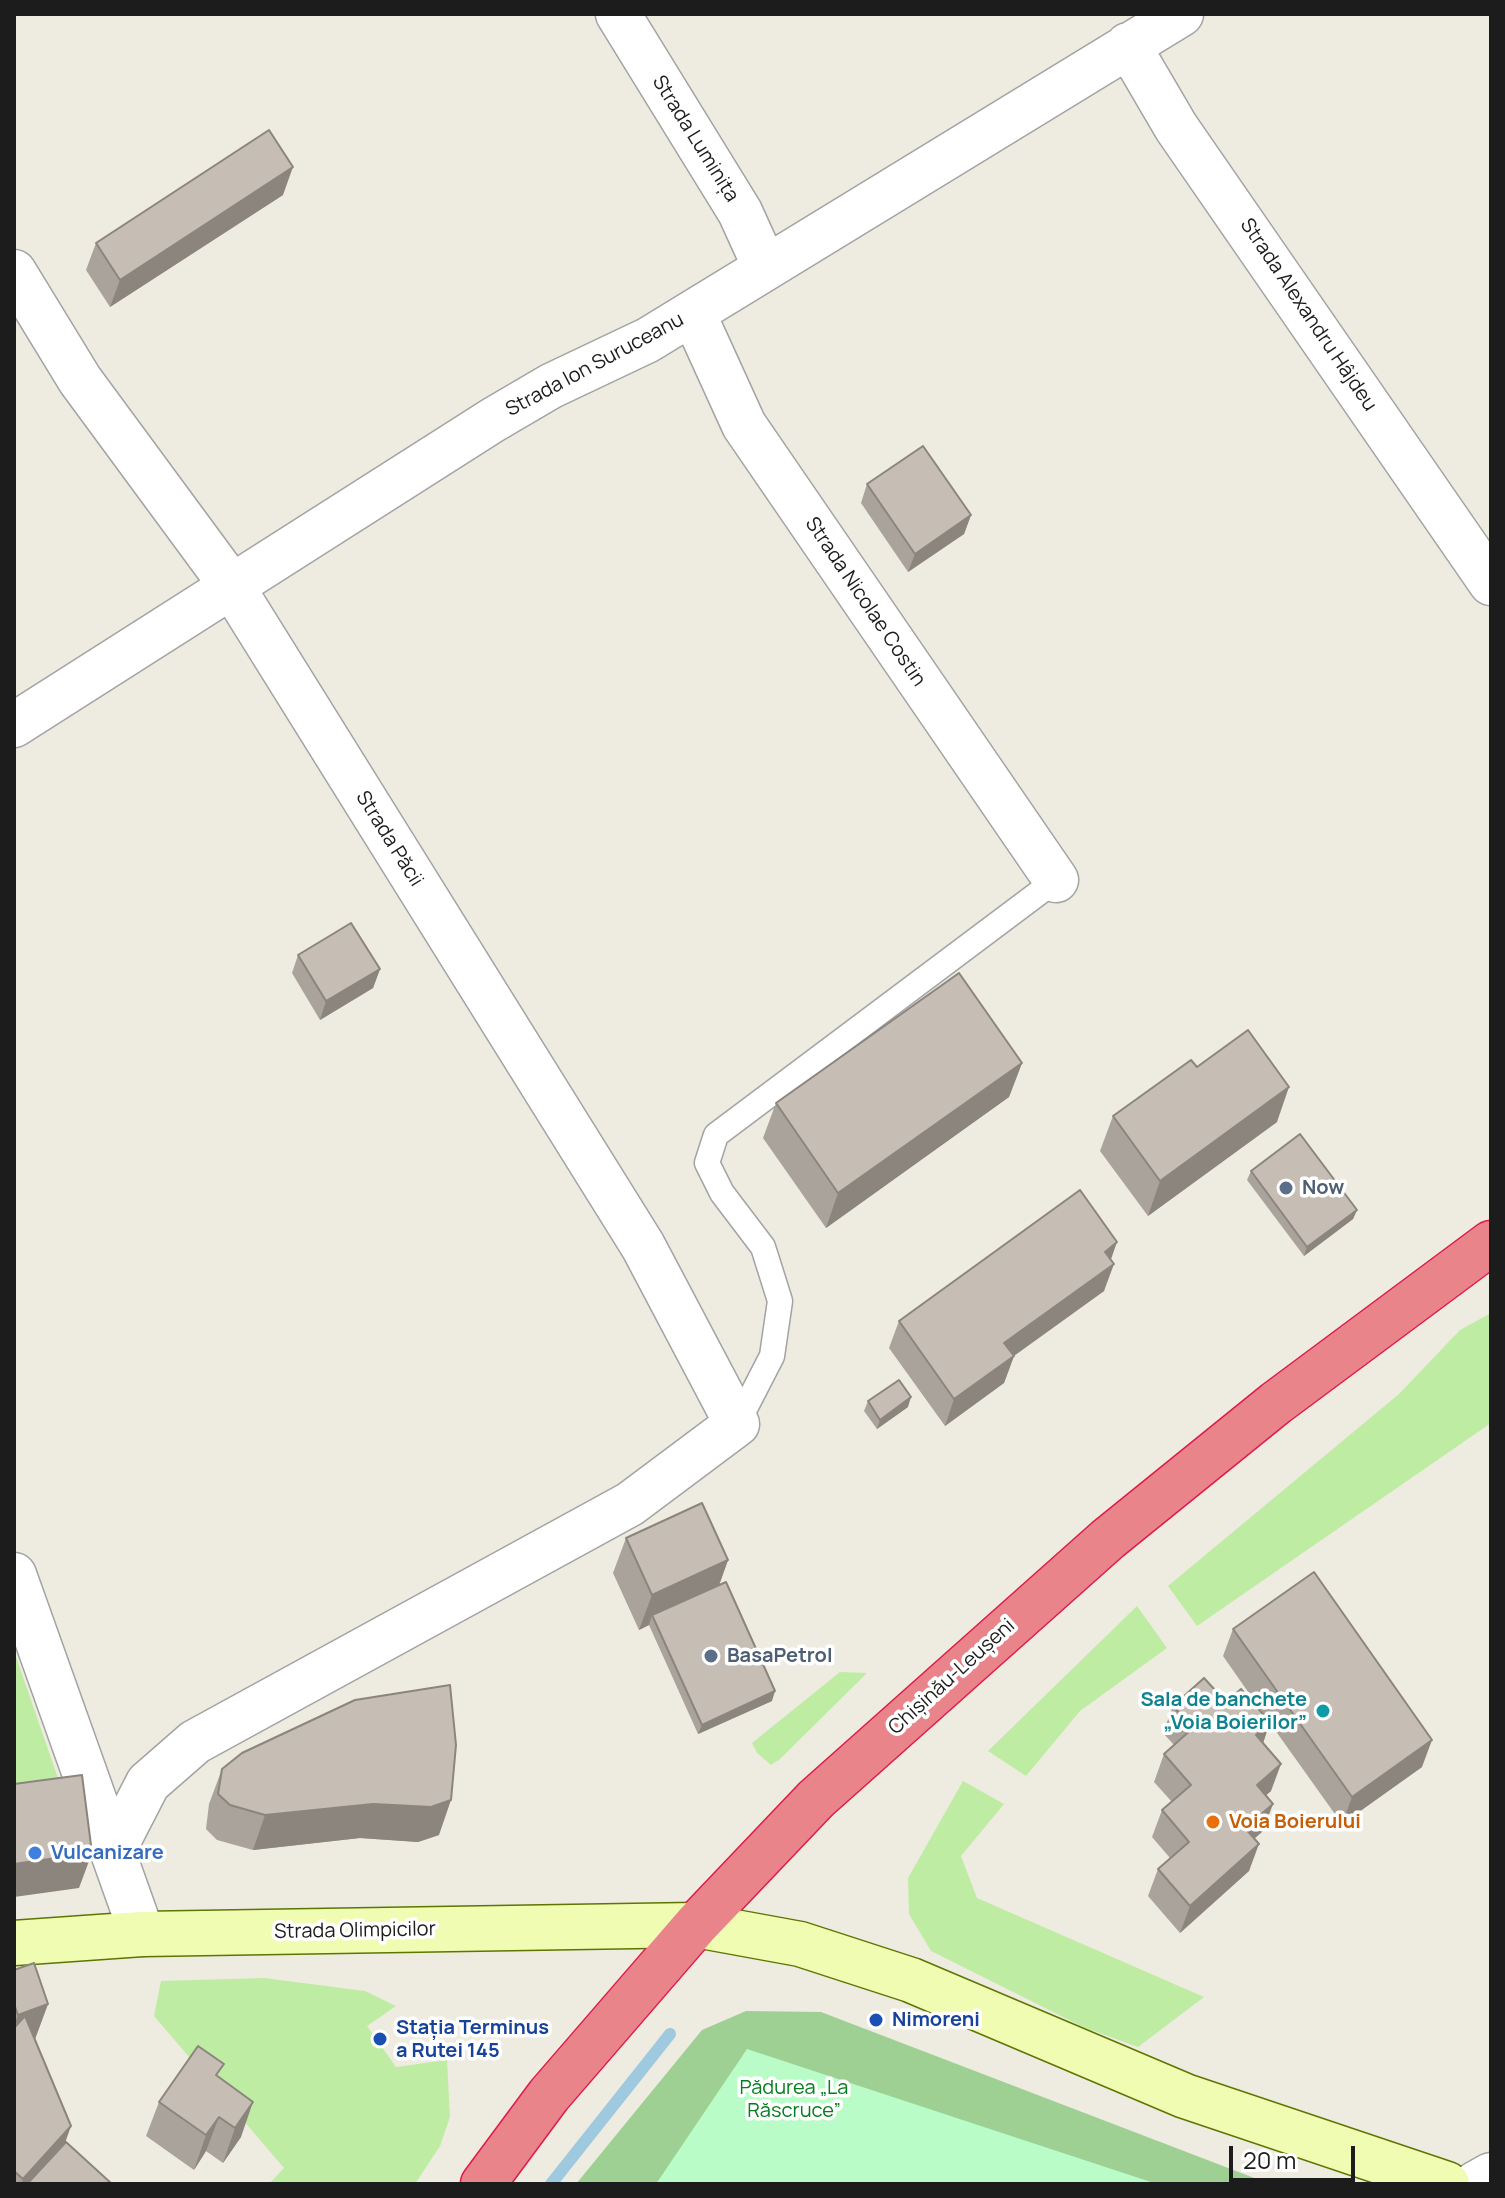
<!DOCTYPE html>
<meta charset="utf-8">
<style>
body{margin:0}
#map{position:relative;width:1505px;height:2198px;overflow:hidden;background:#eeebe1;font-family:Manrope,sans-serif}
canvas{display:block}
.frame{position:absolute;inset:0;border:16px solid #1c1c1c;pointer-events:none}
.scale{position:absolute;left:1229px;top:2146px;width:126px;height:36px;box-sizing:border-box;border:4px solid #1c1c1c;border-top:0;padding-left:10px;font-size:24px;line-height:28px;white-space:nowrap;color:#1c1c1c;-webkit-text-stroke:6px #fff;paint-order:stroke}
</style>
<div id="map">
<canvas width="1505" height="2198"></canvas>
<div class="frame"></div>
<div class="scale">20 m</div>
</div>
<script>
const ctx = document.querySelector('canvas').getContext('2d');
ctx.lineJoin = 'round';
function fillPath(path, color) { ctx.fillStyle = color; ctx.fill(path, 'evenodd'); }
const shape = rows => new Path2D(rows.map(r => 'M' + r).join(''));
function stroke(path, color, width, dash) { ctx.strokeStyle = color; ctx.lineWidth = width; ctx.lineCap = dash ? 'butt' : 'round'; ctx.setLineDash(dash || []); ctx.stroke(path); }
function write(font, color, halo, rows, align = 'center') {
  ctx.font = font + ' Manrope,sans-serif'; ctx.lineWidth = 7; ctx.setLineDash([]); ctx.textBaseline = 'middle'; ctx.strokeStyle = halo; ctx.fillStyle = color; for (const [text, x, y, turn = 0] of rows) {
    ctx.save(); ctx.translate(x, y); ctx.rotate((+turn || 0) * Math.PI / 180); ctx.textAlign = isNaN(turn) ? turn : align; if (halo) ctx.strokeText(text, 0, 0); ctx.fillText(text, 0, 0); ctx.restore();
  }
}
const grass = shape([
 [1491,1313,1491,1423,1197,1626,1168,1586,1399,1394,1460,1330],
 [1137,1606,1167,1648,1080,1711,1026,1776,988,1751],
 [14,1651,69,1810,14,1817],
 [840,1672,867,1673,779,1760,771,1765,757,1753,752,1743],
 [963,1781,1004,1804,961,1856,977,1898,1204,1997,1138,2047,1083,2027,931,1951,909,1914,908,1878],
 [264,1978,365,1991,396,2006,367,2026,396,2067,447,2060,450,2117,440,2146,415,2184,269,2184,284,2168,154,2016,161,1981]
]);
const forest = shape([
 [746,2011,821,2012,1270,2184,576,2184,702,2030]
]);
const park = shape([
 [747,2049,1157,2184,656,2184]
]);
const stream = shape([
 [551,2184,670,2034]
]);
const lane = shape([
 [737,1424,772,1356,780,1301,763,1247,722,1193,707,1163,716,1135,1056,880]
]);
const street = shape([
 [618,14,740,212,765,267],
 [1128,45,1176,127,1491,583],
 [14,272,80,380,231,585,643,1246,737,1424,630,1504,195,1742,148,1783,114,1849],
 [693,313,744,425,1056,880],
 [14,725,493,420,551,386,648,340,1181,14],
 [14,1575,142,1934],
 [1475,2184,1491,2175]
]);
const secondary = shape([
 [14,1943,142,1934,696,1925,800,1944,911,1980,1185,2096,1447,2184]
]);
const highway = shape([
 [483,2184,549,2095,696,1925,816,1799,1108,1539,1276,1403,1491,1243]
]);
const wall = shape([
 [283,195,110,307,86,270,96,243],
 [867,484,971,515,964,534,908,572,861,503],
 [298,955,380,969,373,988,320,1020,292,973],
 [1022,1063,1009,1097,826,1228,763,1138,776,1103],
 [1197,1067,1277,1122,1148,1216,1100,1151,1113,1116],
 [1251,1171,1357,1210,1353,1219,1304,1256,1247,1180],
 [1111,1260,1104,1291,1014,1356,1004,1383,945,1426,889,1348,899,1321],
 [868,1401,908,1407,877,1429,864,1411],
 [626,1538,728,1560,719,1585,772,1701,698,1734,649,1625,639,1630,613,1573],
 [1233,1629,1422,1767,1342,1824,1270,1723,1263,1743,1271,1791,1266,1795,1263,1831,1254,1839,1249,1871,1180,1933,1148,1896,1158,1869,1170,1858,1152,1837,1162,1810,1172,1802,1154,1782,1164,1754,1174,1745,1163,1733,1173,1706,1226,1702,1267,1719,1223,1656],
 [222,1769,439,1835,418,1842,360,1838,253,1850,217,1840,206,1829,209,1804],
 [14,1970,48,2004,35,2039,66,2142,112,2184,14,2184],
 [220,2078,241,2137,223,2163,206,2151,194,2170,146,2136,159,2102]
]);
const shadedWall = shape([
 [293,167,283,195,110,307,120,280],
 [971,515,964,534,908,572,915,554],
 [380,969,373,988,320,1020,326,1001],
 [1022,1063,1009,1097,826,1228,838,1193],
 [1289,1087,1277,1122,1148,1216,1160,1181],
 [1357,1210,1353,1219,1304,1256,1307,1247],
 [1117,1242,1108,1268,1114,1264,1104,1291,994,1370,1004,1343,1105,1252],
 [1014,1356,1004,1383,945,1426,954,1399],
 [911,1397,908,1407,877,1429,880,1420],
 [728,1560,716,1594,652,1615,649,1625,639,1630,652,1595],
 [775,1691,772,1701,698,1734,702,1725],
 [1270,1722,1261,1749,1256,1735],
 [1432,1740,1422,1767,1342,1824,1352,1797],
 [1281,1764,1271,1791,1247,1812,1257,1785],
 [451,1800,439,1835,418,1842,360,1838,253,1850,265,1815,373,1804],
 [1273,1804,1263,1831,1235,1855,1245,1828],
 [1259,1844,1249,1871,1180,1933,1190,1906],
 [92,1853,79,1888,14,1897,14,1864],
 [48,2004,35,2039,14,2046,14,2025,18,2015],
 [253,2102,241,2137,223,2163,235,2128],
 [219,2117,206,2151,194,2170,206,2135],
 [71,2126,59,2160,37,2184,21,2184,23,2179]
]);
const building = shape([
 [269,130,293,167,120,280,96,243,269,130],
 [923,446,971,515,915,554,867,484,923,446],
 [351,923,380,969,326,1001,298,955,351,923],
 [959,973,1022,1063,838,1193,776,1103,959,973],
 [1248,1030,1289,1087,1160,1181,1113,1116,1191,1060,1197,1067,1248,1030],
 [1300,1134,1357,1210,1307,1247,1251,1171,1300,1134],
 [1080,1190,1117,1242,1105,1252,1114,1264,1004,1343,1014,1356,954,1399,899,1321,1080,1190],
 [899,1380,911,1397,880,1420,868,1401,899,1380],
 [702,1503,728,1560,652,1595,626,1538,702,1503],
 [1314,1572,1432,1740,1352,1797,1233,1629,1314,1572],
 [726,1582,775,1691,702,1725,652,1615,726,1582],
 [1204,1678,1226,1702,1241,1689,1270,1722,1256,1735,1281,1764,1257,1785,1273,1804,1245,1828,1259,1844,1190,1906,1158,1869,1189,1842,1162,1810,1191,1785,1164,1754,1193,1728,1173,1706,1204,1678],
 [450,1685,456,1745,451,1800,431,1807,373,1804,265,1815,230,1805,218,1794,222,1769,242,1753,355,1700,450,1685],
 [82,1775,92,1853,14,1864,14,1784,82,1775],
 [34,1963,48,2004,18,2015,14,2004,14,1970,34,1963],
 [25,2016,71,2126,23,2179,14,2171,14,2028,25,2016],
 [198,2046,224,2064,216,2075,253,2102,235,2128,219,2117,206,2135,159,2102,198,2046],
 [66,2142,112,2184,27,2184,66,2142]
]);
const markers = [
 [1286,1188,8,"#5c6f8a"],
 [711,1656,8,"#5c6f8a"],
 [1323,1711,8,"#0f9aa8"],
 [1213,1822,8,"#e8710a"],
 [35,1853,8,"#3f7fe0"],
 [876,2020,8,"#1a4fb4"],
 [380,2039,8,"#1a4fb4"]
];
const streetNames = [
 ["Strada Luminița",695,139,58],
 ["Strada Alexandru Hâjdeu",1308,315,56],
 ["Strada Ion Suruceanu",595,365,-28],
 ["Strada Nicolae Costin",865,602,56],
 ["Strada Păcii",389,839,58],
 ["Chișinău-Leușeni",952,1677,-42],
 ["Strada Olimpicilor",355,1931,-1]
];
const serviceNames = [
 ["Now",1302,1188],
 ["BasaPetrol",727,1656]
];
const cultureNames = [
 ["Sala de banchete",1307,1700],
 ["„Voia Boierilor”",1307,1723]
];
const foodNames = [
 ["Voia Boierului",1229,1822]
];
const shopNames = [
 ["Vulcanizare",51,1853]
];
const transitNames = [
 ["Nimoreni",892,2020],
 ["Stația Terminus",396,2028],
 ["a Rutei 145",396,2051]
];
const parkNames = [
 ["Pădurea „La",794,2088],
 ["Răscruce”",794,2111]
];
fillPath(grass, '#bfeca3');
fillPath(forest, '#9ed093');
fillPath(park, '#bafcc7');
stroke(stream, '#9fc9de', 12);
stroke(lane, '#a3a3a3', 27);
stroke(street, '#a3a3a3', 47);
stroke(secondary, '#5c7600', 47);
stroke(highway, '#df1b48', 47);
stroke(lane, '#fff', 24);
stroke(street, '#fff', 44);
stroke(secondary, '#f0fcb1', 44);
stroke(highway, '#ea848b', 44);
fillPath(wall, '#aaa39b');
fillPath(shadedWall, '#8b857e');
fillPath(building, '#c6beb4');
stroke(building, '#8b857e', 2);
for (const [x, y, r, color] of markers) { const dot = new Path2D(); dot.arc(x, y, r, 0, 2 * Math.PI); ctx.fillStyle = color; ctx.fill(dot); stroke(dot, '#fff', 3); }
write('20px', '#1c1c1c', '#fff', streetNames);
write('bold 20px', '#4e5e75', '#fff', serviceNames, 'left');
write('bold 20px', '#0d838f', '#fff', cultureNames, 'right');
write('bold 20px', '#c56008', '#fff', foodNames, 'left');
write('bold 20px', '#366cbe', '#fff', shopNames, 'left');
write('bold 20px', '#164399', '#fff', transitNames, 'left');
write('20px', '#067e1e', '#fff', parkNames);
</script>
